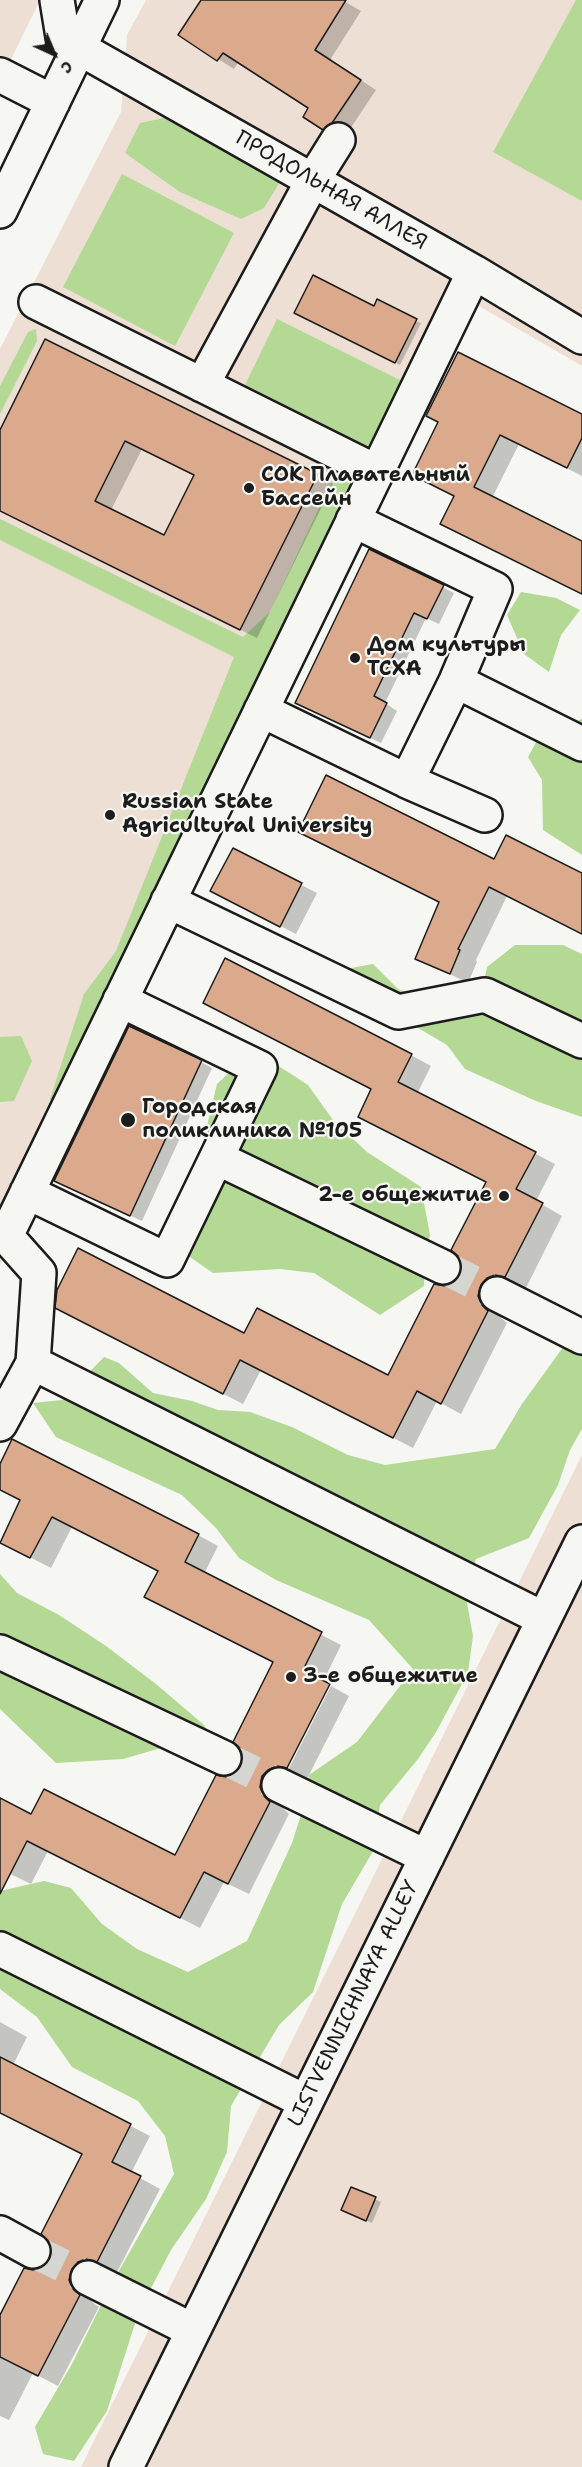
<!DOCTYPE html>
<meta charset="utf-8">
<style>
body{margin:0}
#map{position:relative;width:582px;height:2467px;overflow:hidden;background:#f6f6f2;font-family:"Shantell Sans",sans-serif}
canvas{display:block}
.north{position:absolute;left:24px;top:24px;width:60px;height:60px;-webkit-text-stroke:4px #f6f6f2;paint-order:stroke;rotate:136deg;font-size:16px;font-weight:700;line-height:24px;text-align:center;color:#1c1c1c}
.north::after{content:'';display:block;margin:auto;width:21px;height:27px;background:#1c1c1c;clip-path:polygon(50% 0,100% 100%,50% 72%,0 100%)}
</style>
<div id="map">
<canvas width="582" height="2467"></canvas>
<div class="north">С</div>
</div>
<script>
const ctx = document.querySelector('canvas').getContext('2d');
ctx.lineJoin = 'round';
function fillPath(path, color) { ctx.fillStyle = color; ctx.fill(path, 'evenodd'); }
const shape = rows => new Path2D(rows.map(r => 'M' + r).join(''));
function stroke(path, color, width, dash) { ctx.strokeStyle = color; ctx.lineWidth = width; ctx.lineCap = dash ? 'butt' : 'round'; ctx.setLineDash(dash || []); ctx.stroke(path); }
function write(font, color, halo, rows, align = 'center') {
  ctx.font = font + ' "Shantell Sans",sans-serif'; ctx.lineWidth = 4.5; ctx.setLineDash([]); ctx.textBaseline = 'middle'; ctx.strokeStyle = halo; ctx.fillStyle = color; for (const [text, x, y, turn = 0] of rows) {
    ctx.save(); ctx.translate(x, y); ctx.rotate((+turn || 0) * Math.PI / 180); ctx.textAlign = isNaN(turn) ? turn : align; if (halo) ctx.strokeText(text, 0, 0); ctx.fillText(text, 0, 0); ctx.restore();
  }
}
const built = shape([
 [0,0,40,0,0,82],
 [146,0,582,0,582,366,472,302,0,1264,0,349,121,112,127,35],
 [582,1455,582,2467,81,2467]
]);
const green = shape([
 [576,0,582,0,582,201,493,152],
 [178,115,281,180,264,208,241,219,180,192,125,153,140,123],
 [122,174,234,233,175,346,63,287],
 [277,319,406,383,373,449,245,385],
 [36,329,37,341,0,414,0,386,28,332],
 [267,434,372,461,153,906,153,973,61,1106,55,1108,50,1099,84,994,116,951,234,657,0,540,0,519,243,637,270,612,332,480,315,461],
 [521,592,556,598,580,610,561,635,549,672,524,654,507,615],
 [582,719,582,855,543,830,542,780,528,757,540,735],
 [515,945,563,945,582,954,582,1117,536,1101,465,1069,447,1045,418,1028,388,1023,346,969,373,964,398,989,446,1008,479,1005,487,967],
 [21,1036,32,1061,14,1101,0,1102,0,1037],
 [254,1050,308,1085,333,1120,367,1152,421,1187,430,1235,425,1255,424,1286,380,1315,314,1273,280,1269,213,1273,174,1246,197,1167,217,1084],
 [582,1321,582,1429,570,1450,558,1485,529,1538,476,1559,465,1592,473,1636,468,1673,436,1732,418,1759,380,1805,372,1853,342,1904,313,1992,279,2025,231,2106,227,2152,206,2199,171,2250,139,2311,107,2411,74,2461,43,2454,35,2427,72,2364,112,2283,174,2174,165,2136,138,2101,72,2067,37,2017,0,1989,0,1891,44,1881,71,1888,102,1924,137,1949,188,1972,247,1941,292,1843,301,1815,309,1775,357,1742,413,1669,369,1620,276,1580,239,1558,216,1528,182,1495,56,1437,33,1403,62,1400,104,1357,119,1363,153,1393,192,1401,218,1410,250,1412,292,1427,348,1455,385,1465,495,1449,522,1404],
 [0,1574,17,1593,59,1615,106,1646,156,1684,204,1725,216,1745,188,1757,161,1748,123,1759,56,1763,0,1709]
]);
const shadow = shape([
 [202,0,342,0,361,11,330,60,376,90,348,132,340,138,323,128,310,108,239,61,234,69,218,59],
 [375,308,421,323,400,365,301,315],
 [46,341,333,484,257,638,0,511,0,434],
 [142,449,195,475,165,537,111,510],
 [582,415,582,476,519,444,492,498,582,543,582,594,460,533,455,497,414,475,440,422],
 [370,551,454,593,439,624,426,618,385,703,397,711,381,743,308,709],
 [300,832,582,875,582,933,507,896,476,960,477,962,468,983,417,958,440,903],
 [233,850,317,893,296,934,227,899],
 [411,1055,431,1066,418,1092,555,1164,536,1201,562,1216,526,1288,516,1286,498,1308,501,1318,507,1323,461,1414,437,1401,413,1448,261,1370,243,1404,77,1319,245,1335,388,1377,445,1287,454,1284,461,1276,487,1183,360,1116],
 [201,1062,212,1068,142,1221,67,1187],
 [0,1467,198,1535,218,1546,204,1574,341,1645,323,1682,328,1684,283,1774,285,1776,331,1686,349,1696,307,1779,298,1777,280,1799,284,1809,289,1814,249,1894,224,1882,200,1928,48,1851,31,1884,0,1869,0,1799,32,1816,176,1857,226,1778,236,1774,242,1767,244,1756,241,1747,274,1663,166,1608,159,1572,72,1527,51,1568,0,1542,21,1501,0,1489],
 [0,2022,27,2037,13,2065,150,2136,131,2173,160,2189,117,2272,107,2270,89,2292,92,2302,99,2307,58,2386,33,2373,9,2420,0,2416,0,2318,33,2271,43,2269,51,2260,83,2155,0,2112],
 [352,2189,381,2202,372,2223,348,2213]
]);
const building = shape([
 [201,0,346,0,315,50,361,80,332,123,323,130,303,117,308,108,223,53,217,61,178,35,201,0],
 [313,275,374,306,377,299,417,319,395,363,294,313,313,275],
 [45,339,318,474,240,630,0,511,0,430,45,339],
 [125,441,194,475,164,535,95,501,125,441],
 [458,352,582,414,582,438,567,468,500,435,474,487,582,541,582,594,440,524,454,496,412,475,438,422,426,416,458,352],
 [369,549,444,585,427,619,414,613,374,696,387,703,370,738,295,703,369,549],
 [326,775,494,859,506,835,582,873,582,934,489,887,458,949,460,950,450,974,415,959,439,902,298,832,326,775],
 [233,848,302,883,280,927,210,891,233,848],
 [225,958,412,1054,398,1082,536,1152,516,1189,543,1203,505,1277,495,1275,487,1278,481,1285,478,1296,482,1305,488,1311,441,1404,417,1391,393,1438,240,1360,223,1394,55,1308,57,1290,78,1248,244,1333,257,1308,388,1375,434,1284,445,1286,453,1283,460,1276,462,1265,458,1256,451,1250,486,1182,358,1117,371,1089,203,1003,225,958],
 [129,1026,202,1060,130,1216,54,1181,129,1026],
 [12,1439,199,1534,185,1562,322,1632,303,1670,330,1684,287,1768,277,1766,268,1770,262,1776,260,1787,264,1796,270,1802,228,1884,204,1872,180,1918,27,1841,0,1894,0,1798,31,1814,44,1789,175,1855,216,1775,226,1777,235,1773,241,1767,243,1756,240,1748,233,1742,273,1662,144,1597,158,1571,52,1517,30,1558,0,1543,20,1500,0,1490,0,1464,12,1439],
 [0,2057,131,2124,112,2162,141,2176,97,2262,86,2259,78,2262,72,2269,69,2280,73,2289,80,2295,38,2376,0,2357,0,2315,24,2268,33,2270,42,2267,50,2259,52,2250,49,2242,41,2234,82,2154,0,2113,0,2057],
 [351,2187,376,2197,366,2221,341,2210,351,2187]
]);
const minorTunnel = shape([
 [443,1267,497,1294],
 [224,1758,279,1785],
 [33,2251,88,2278]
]);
const minor = shape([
 [57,0,63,37,79,48,474,272,582,337],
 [0,75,53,102],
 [0,211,102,0],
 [36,302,377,472],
 [202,385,313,180,338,140],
 [456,681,582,744],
 [261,710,407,781,456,681,495,589,353,520],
 [407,781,485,815],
 [168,901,398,1012,485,995,582,1041],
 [217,1158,443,1267],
 [27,1192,167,1260,260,1068,120,1000],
 [497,1294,582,1337],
 [33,1363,544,1619],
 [0,1424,33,1363,39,1273,6,1236,474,272],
 [0,1652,224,1758],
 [279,1785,427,1857],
 [0,1949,306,2102],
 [0,2233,33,2251],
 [88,2278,192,2330],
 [126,2467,582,1542]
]);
const markers = [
 [249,488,6,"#1c1c1c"],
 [355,658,6,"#1c1c1c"],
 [110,815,6,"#1c1c1c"],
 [128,1120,8,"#1c1c1c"],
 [504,1196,6,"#1c1c1c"],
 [291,1677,6,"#1c1c1c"]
];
const streetNames = [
 ["ПРОДОЛЬНАЯ АЛЛЕЯ",331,191,30],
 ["LISTVENNICHNAYA ALLEY",354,2004,-64]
];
const poiNames = [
 ["СОК Плавательный",261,476],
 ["Бассейн",261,500],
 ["Дом культуры",367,646],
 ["ТСХА",367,670],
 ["Russian State",122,803],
 ["Agricultural University",122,827],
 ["Городская",142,1108],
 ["поликлиника №105",142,1132],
 ["2-е общежитие",492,1196,"right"],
 ["3-е общежитие",303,1677]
];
fillPath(built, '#eedfd4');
fillPath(green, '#b3d994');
fillPath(shadow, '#0003');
fillPath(building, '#dbaa8d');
stroke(building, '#1c1c1c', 1.5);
stroke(minorTunnel, '#d5d5d2', 33, [33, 16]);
stroke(minor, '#1c1c1c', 38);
stroke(minor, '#f6f6f2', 33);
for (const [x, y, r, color] of markers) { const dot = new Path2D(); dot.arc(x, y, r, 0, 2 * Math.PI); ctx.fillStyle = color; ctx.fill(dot); stroke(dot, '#f6f6f2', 2); }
write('21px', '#1c1c1c', '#f6f6f2', streetNames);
write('bold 21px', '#1c1c1c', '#f6f6f2', poiNames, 'left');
</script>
